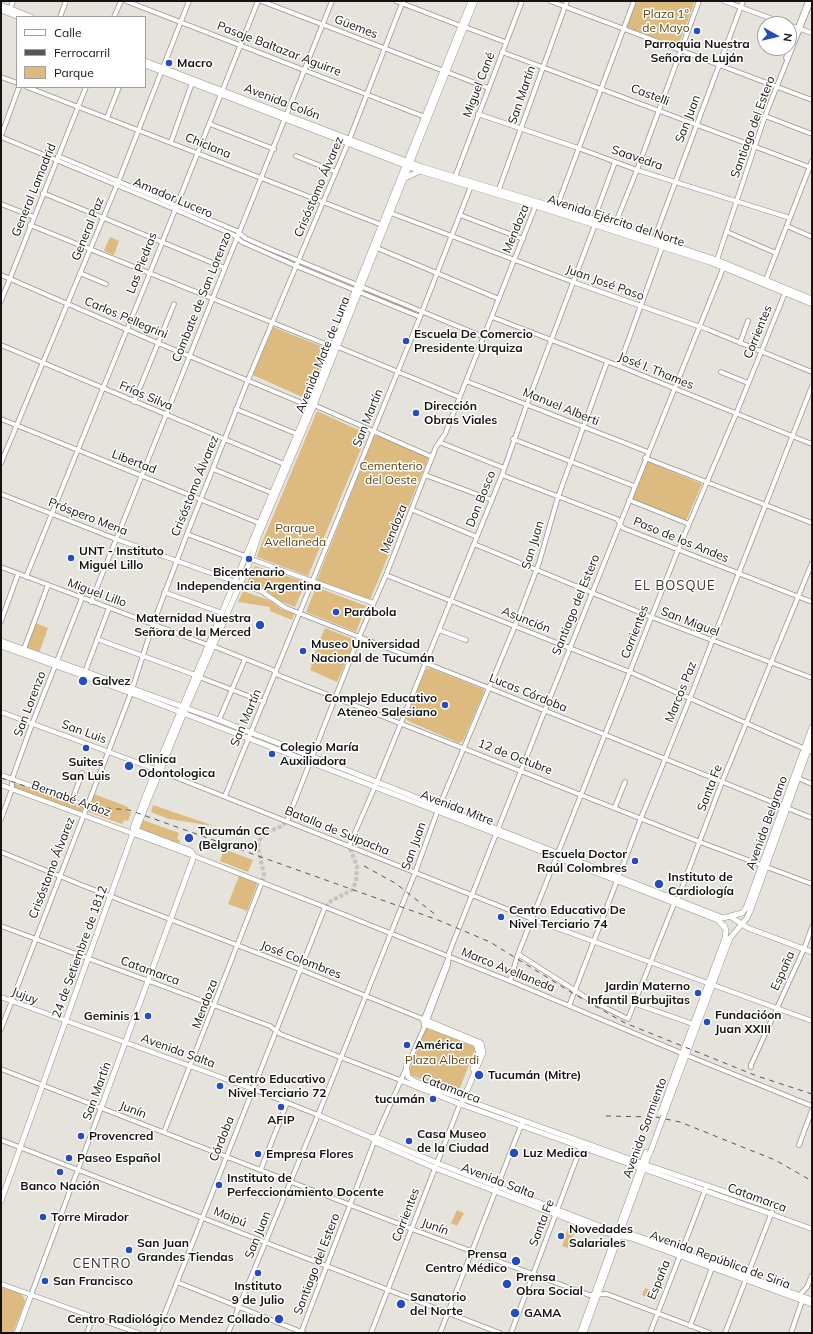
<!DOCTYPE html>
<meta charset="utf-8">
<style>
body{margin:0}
#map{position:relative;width:813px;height:1334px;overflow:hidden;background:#e6e2dc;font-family:Mulish,sans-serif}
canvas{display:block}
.frame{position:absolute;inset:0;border:2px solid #141311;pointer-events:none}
.legend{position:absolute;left:16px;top:16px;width:130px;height:72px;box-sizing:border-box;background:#fff;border:1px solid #a1a1a0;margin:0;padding:5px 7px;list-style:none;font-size:12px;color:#141311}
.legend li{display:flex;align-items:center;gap:8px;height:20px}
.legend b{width:20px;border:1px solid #a1a1a0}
.north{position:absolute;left:757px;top:16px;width:40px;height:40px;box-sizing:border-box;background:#fff;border:1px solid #a1a1a0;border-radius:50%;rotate:98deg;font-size:11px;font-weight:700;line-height:16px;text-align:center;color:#141311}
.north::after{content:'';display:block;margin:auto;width:14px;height:18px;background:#294cbb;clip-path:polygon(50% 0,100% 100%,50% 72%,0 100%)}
</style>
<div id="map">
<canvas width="813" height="1334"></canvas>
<div class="frame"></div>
<ul class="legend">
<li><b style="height:5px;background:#fff"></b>Calle</li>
<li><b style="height:5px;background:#585653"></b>Ferrocarril</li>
<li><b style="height:11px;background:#ddbb80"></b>Parque</li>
</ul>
<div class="north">N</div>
</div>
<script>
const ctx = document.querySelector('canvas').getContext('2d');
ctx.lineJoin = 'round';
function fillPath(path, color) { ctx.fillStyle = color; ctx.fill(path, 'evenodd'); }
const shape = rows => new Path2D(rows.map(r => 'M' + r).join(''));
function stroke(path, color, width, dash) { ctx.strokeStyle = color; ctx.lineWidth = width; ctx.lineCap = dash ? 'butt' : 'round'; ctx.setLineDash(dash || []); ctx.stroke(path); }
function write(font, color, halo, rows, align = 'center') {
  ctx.font = font + ' Mulish,sans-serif'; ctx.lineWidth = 3; ctx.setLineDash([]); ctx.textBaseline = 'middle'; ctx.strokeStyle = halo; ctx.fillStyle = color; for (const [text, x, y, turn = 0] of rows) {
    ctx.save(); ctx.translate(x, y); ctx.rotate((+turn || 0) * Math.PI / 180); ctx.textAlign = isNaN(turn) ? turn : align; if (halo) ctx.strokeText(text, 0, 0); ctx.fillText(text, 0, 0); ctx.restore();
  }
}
const green = shape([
 [635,1,695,1,678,46,625,27],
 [110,237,119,241,114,255,104,251],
 [365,290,416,311,415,313,364,293],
 [273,327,328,349,307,399,253,375],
 [317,411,367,434,308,576,257,557,261,545],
 [374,436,379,436,427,456,428,459,370,600,317,580],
 [646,461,702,484,686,521,631,498],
 [255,566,306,582,295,607,280,601,268,592,246,584],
 [316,587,366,606,356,632,306,612],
 [243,591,271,601,281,609,294,614,292,620,270,611,270,607,238,602],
 [35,623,48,628,39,653,26,648],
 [325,628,355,640,337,682,310,670,312,665,310,664],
 [430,668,483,689,484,692,463,741,459,743,408,721,406,718,426,669],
 [10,782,84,807,81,812,10,787],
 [94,794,128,807,127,811,131,812,128,821,124,820,122,824,88,812],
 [153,805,214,826,169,819,151,812],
 [143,820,179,833,177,839,180,840,179,844,140,829],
 [224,849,253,860,248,872,220,861],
 [239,876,256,883,257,885,247,911,228,904],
 [426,1028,476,1047,458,1093,408,1074],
 [457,1210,464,1213,457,1226,451,1223],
 [568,1228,575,1231,568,1248,562,1246],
 [1,1286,21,1294,24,1298,25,1302,13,1333,1,1333],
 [645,1288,659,1293,657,1301,642,1295]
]);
const minorTunnel = shape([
 [262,882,264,875,258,847,260,839,263,834,282,826,287,821],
 [325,907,331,901,352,890,356,882,357,866,349,846]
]);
const minor = shape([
 [126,1,425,117],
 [261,1,444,71],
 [396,1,461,26],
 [550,1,812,100],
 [724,1,786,24],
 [10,10,13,1],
 [60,17,66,1],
 [114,17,121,1],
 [789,25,812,33],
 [465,27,505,42],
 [502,52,812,168],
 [786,58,808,1],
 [447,72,488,88],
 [1,77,17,83],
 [27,87,382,225],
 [478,114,578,148,637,170,790,218],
 [765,116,812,134],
 [107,118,119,87],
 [210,124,274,149],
 [1,136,19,87],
 [1,137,174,209,234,235,242,242,296,266,420,317],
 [171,142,192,83],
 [58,156,237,231,245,238,270,249,484,337],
 [296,156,336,172],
 [455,177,522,1],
 [496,191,499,189,567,1],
 [43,193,225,268],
 [1,204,34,217],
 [556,209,634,1],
 [391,213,573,282,709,330,812,372],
 [460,215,523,239],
 [594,219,615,162],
 [30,225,333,347],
 [787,226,812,237],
 [614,227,637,170,699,1],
 [727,232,776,253],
 [653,242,743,1],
 [377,248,499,299],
 [717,260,765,116,811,1],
 [80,273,106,284],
 [1,275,158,343,309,406,314,405,432,457],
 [765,282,812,161],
 [1,301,86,87],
 [492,317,619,366,812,444],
 [740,343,748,321],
 [1,345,284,464],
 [338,347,459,397],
 [619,366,662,247],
 [721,372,748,383],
 [466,381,648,452],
 [134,402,174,304],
 [236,409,297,434],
 [1,419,259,523],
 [513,439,634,486],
 [439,442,504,468],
 [645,458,812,523],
 [1,463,119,180,189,1],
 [213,469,272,493],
 [425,475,492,500],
 [502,475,617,519,623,528,812,602],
 [1,494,116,539,261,591,286,608,489,688,812,818],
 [629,500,689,524],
 [413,510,477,537],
 [187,534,245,556],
 [474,544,651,617,812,678],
 [251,559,373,603],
 [1,567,208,645],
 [386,575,630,672,812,752],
 [26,577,150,273,258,1],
 [164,592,222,613],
 [91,602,332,1],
 [1,621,18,574],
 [439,630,466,640],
 [97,639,195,675],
 [213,646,273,670,278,675,700,842,812,884],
 [24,649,48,585],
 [85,672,109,608],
 [199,677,264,702],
 [1,712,160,771,532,919,812,1021],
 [219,720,245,659],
 [1,775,87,806],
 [798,778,812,784],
 [1,785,194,856,325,907,510,981,686,1055,812,1106],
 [225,796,420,317,471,186,471,185],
 [72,801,82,773],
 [615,807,625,782],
 [1,819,12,789,12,779,32,724,82,598],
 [287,821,359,637,386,575,436,447,445,434,536,205],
 [349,846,377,782,502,475,527,404,596,222],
 [1,852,84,886,299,969,423,1019],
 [1,926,270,1026,280,1034,400,1080],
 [518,954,590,1000,628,1019,674,904,677,901,722,782,812,563],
 [510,981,518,954,678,550,736,414,785,293],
 [1,997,253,1089,318,1115],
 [636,1004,693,1024],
 [569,1006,641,818,690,698,812,386],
 [423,1021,448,959],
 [1,1029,131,693,153,624,187,534,248,380,348,143,403,1],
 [751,1067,751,1065,804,949,812,927],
 [1,1069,412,1229,589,1295,607,1294,710,1333],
 [164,1132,262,882],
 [1,1140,500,1333],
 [799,1145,812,1110],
 [261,1169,287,1103],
 [771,1214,812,1229],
 [177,1282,304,1333],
 [1,1284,138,1333],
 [31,1295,101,1108],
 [798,1297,807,1287,812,1275],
 [690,1326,712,1268],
 [87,1333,93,1317],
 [157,1333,325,907],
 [228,1333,318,1115,415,873,439,807,515,626,539,563,558,497,607,362],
 [301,1333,376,1137,427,1021,448,965,449,953,545,710,724,266],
 [371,1333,460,1104],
 [440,1333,522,1123],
 [511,1333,582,1144],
 [650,1333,706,1188],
 [725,1333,772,1212],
 [791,1333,802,1301]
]);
const major = shape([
 [1,5,31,17],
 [1,10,19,17],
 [145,61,422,167,594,219,717,260,812,299],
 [145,65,420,171,536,206,710,262,812,304],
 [405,178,420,171],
 [1,641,219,720,723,918,742,913,746,908,812,727],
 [1,646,131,693,497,834,718,920,725,928],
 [133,833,136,830,184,713,251,559,258,537,314,405,475,1],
 [731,917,748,928,812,952],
 [423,1019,481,1043,483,1053,462,1102],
 [424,1024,476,1044,479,1053,473,1069],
 [406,1065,408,1077,416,1082,635,1161,773,1208],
 [400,1080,460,1104,771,1214],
 [671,1084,725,938,726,930,724,925],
 [675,1085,730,938,747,918,751,909,812,739],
 [101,1108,194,856,191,851,136,830],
 [318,1115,372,1138,376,1137,437,1163,607,1229,640,1237,812,1300],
 [372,1138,375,1142,435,1168,599,1231,631,1238,812,1304],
 [1,1201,133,833,133,828,156,769,309,406,471,1],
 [17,1333,31,1295],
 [580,1333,646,1152],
 [584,1333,649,1154]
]);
const rail = shape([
 [1,778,84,806,129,810,438,920,490,942,574,994,625,1023,757,1076,812,1094],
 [364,866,395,883,436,915],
 [606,1116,656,1117,680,1122,775,1160,812,1181]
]);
const majorBridge = shape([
 [661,1112,671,1084],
 [650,1153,675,1085]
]);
const markers = [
 [697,31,4,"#294cbb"],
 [169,63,4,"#294cbb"],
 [406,341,4,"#294cbb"],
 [416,413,4,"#294cbb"],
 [71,558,4,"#294cbb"],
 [249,559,4,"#294cbb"],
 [336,612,4,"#294cbb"],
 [260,625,5,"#294cbb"],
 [303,651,4,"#294cbb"],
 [83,681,5,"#294cbb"],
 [445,705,4,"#294cbb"],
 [86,748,4,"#294cbb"],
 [272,754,4,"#294cbb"],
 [129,766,5,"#294cbb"],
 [189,838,5,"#294cbb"],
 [635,861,4,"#294cbb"],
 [659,884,5,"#294cbb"],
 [501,917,4,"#294cbb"],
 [698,993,4,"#294cbb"],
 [148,1016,4,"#294cbb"],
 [707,1022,4,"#294cbb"],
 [407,1045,4,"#294cbb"],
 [479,1075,5,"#294cbb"],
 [220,1086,4,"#294cbb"],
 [433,1099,4,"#294cbb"],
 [281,1107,4,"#294cbb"],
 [81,1136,4,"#294cbb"],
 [409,1141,4,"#294cbb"],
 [514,1153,5,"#294cbb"],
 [258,1154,4,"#294cbb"],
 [69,1158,4,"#294cbb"],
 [60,1172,4,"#294cbb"],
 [219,1185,4,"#294cbb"],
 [43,1217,4,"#294cbb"],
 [561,1236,4,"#294cbb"],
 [129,1250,4,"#294cbb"],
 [516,1261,5,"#294cbb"],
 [258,1273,4,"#294cbb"],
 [45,1281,4,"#294cbb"],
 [507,1284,5,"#294cbb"],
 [401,1304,5,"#294cbb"],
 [515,1313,5,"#294cbb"],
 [279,1319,5,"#294cbb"]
];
const parkNames = [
 ["Plaza 1°",666,14],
 ["de Mayo",666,28],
 ["Cementerio",391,466],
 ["del Oeste",391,480],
 ["Parque",295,528],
 ["Avellaneda",295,542],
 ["Plaza Alberdi",442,1060]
];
const streetNames = [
 ["Güemes",356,27,21],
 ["Pasaje Baltazar Aguirre",279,49,21],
 ["Miguel Cané",479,85,-69],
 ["San Martín",522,95,-71],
 ["Castelli",650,95,21],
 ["Avenida Colón",282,102,21],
 ["San Juan",688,119,-69],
 ["Santiago del Estero",753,127,-70],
 ["Chiclana",208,146,22],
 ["Saavedra",637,158,19],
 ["Crisóstomo Álvarez",319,187,-67],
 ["General Lamadrid",34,190,-68],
 ["Amador Lucero",173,198,23],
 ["Avenida Ejército del Norte",616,221,18],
 ["General Paz",88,229,-68],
 ["Mendoza",516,229,-68],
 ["Las Piedras",142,263,-69],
 ["Juan José Paso",605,283,20],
 ["Combate de San Lorenzo",202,297,-68],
 ["Carlos Pellegrini",126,318,23],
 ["Corrientes",758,332,-68],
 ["Avenida Mate de Luna",323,355,-68],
 ["José I. Thames",656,371,22],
 ["Frías Silva",146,396,23],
 ["Manuel Alberti",561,407,22],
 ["San Martín",368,418,-68],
 ["Libertad",134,462,21],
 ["Crisóstomo Álvarez",195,486,-68],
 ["Don Bosco",481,499,-68],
 ["Próspero Mena",88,517,21],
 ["Mendoza",394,529,-68],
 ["Paso de los Andes",681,540,22],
 ["San Juan",533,545,-73],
 ["Miguel Lillo",97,593,20],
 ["Santiago del Estero",576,605,-68],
 ["Asunción",526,620,22],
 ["San Miguel",690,622,21],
 ["Corrientes",635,632,-69],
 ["Marcos Paz",681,692,-68],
 ["Lucas Córdoba",528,693,22],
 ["San Lorenzo",30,704,-69],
 ["San Martín",246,718,-67],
 ["San Luis",84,732,20],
 ["12 de Octubre",515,757,21],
 ["Santa Fe",710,788,-69],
 ["Bernabé Aráoz",71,799,20],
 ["Avenida Mitre",457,808,21],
 ["Avenida Belgrano",767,823,-70],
 ["Batalla de Suipacha",337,831,22],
 ["San Juan",414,846,-70],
 ["Crisóstomo Álvarez",52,868,-69],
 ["24 de Setiembre de 1812",80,952,-70],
 ["José Colombres",301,960,21],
 ["Marco Avellaneda",508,970,22],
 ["Catamarca",150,971,20],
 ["España",783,971,-66],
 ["Jujuy",25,996,21],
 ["Mendoza",205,1004,-69],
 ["Avenida Salta",178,1051,20],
 ["Catamarca",451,1089,21],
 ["San Martín",97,1091,-70],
 ["Junín",133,1110,21],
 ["Avenida Sarmiento",645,1128,-70],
 ["Córdoba",222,1139,-68],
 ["Avenida Salta",498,1181,21],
 ["Catamarca",757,1198,20],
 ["Corrientes",406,1215,-69],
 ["Maipú",230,1217,22],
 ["Santa Fe",542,1223,-69],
 ["Junín",435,1227,20],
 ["San Juan",258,1235,-68],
 ["Avenida República de Siria",720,1260,20],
 ["Santiago del Estero",317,1264,-69],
 ["España",659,1280,-68]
];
const poiNames = [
 ["Parroquia Nuestra",697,44,"center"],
 ["Señora de Luján",697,58,"center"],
 ["Macro",177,63],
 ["Escuela De Comercio",414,334],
 ["Presidente Urquiza",414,348],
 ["Dirección",424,406],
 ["Obras Viales",424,420],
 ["UNT - Instituto",79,551],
 ["Miguel Lillo",79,565],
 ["Bicentenario",249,572,"center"],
 ["Independencia Argentina",249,586,"center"],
 ["Parábola",344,612],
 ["Maternidad Nuestra",251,618,"right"],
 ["Señora de la Merced",251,632,"right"],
 ["Museo Universidad",311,644],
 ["Nacional de Tucumán",311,658],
 ["Galvez",92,681],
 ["Complejo Educativo",437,698,"right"],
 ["Ateneo Salesiano",437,712,"right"],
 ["Colegio María",280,747],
 ["Auxiliadora",280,761],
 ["Clinica",138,759],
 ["Odontologica",138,773],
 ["Suites",86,762,"center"],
 ["San Luis",86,776,"center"],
 ["Tucumán CC",198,831],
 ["(Belgrano)",198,845],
 ["Escuela Doctor",627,854,"right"],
 ["Raúl Colombres",627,868,"right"],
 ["Instituto de",668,877],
 ["Cardiología",668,891],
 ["Centro Educativo De",509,910],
 ["Nivel Terciario 74",509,924],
 ["Jardin Materno",690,986,"right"],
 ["Infantil Burbujitas",690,1000,"right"],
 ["Fundacióon",715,1015],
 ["Juan XXIII",715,1029],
 ["Geminis 1",140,1016,"right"],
 ["América",415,1045],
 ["Tucumán (Mitre)",488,1075],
 ["Centro Educativo",228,1079],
 ["Nivel Terciario 72",228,1093],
 ["tucumán",425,1099,"right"],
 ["AFIP",281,1120,"center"],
 ["Casa Museo",417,1134],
 ["de la Ciudad",417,1148],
 ["Provencred",89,1136],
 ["Luz Medica",523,1153],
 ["Empresa Flores",266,1154],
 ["Paseo Español",77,1158],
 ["Instituto de",227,1178],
 ["Perfeccionamiento Docente",227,1192],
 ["Banco Nación",60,1186,"center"],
 ["Torre Mirador",51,1217],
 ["Novedades",569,1229],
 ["Salariales",569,1243],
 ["San Juan",137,1243],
 ["Grandes Tiendas",137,1257],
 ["Prensa",507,1254,"right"],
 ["Centro Médico",507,1268,"right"],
 ["Prensa",516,1277],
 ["Obra Social",516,1291],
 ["San Francisco",53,1281],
 ["Instituto",258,1286,"center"],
 ["9 de Julio",258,1300,"center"],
 ["Sanatorio",410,1297],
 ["del Norte",410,1311],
 ["GAMA",524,1313],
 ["Centro Radiológico Mendez Collado",270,1319,"right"]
];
const neighbourhoodNames = [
 ["EL BOSQUE",675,586],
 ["CENTRO",102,1264]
];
fillPath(green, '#ddbb80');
stroke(minorTunnel, '#c6c3be', 4, [4, 2]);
stroke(minor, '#97938d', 5.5);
stroke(major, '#97938d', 6);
stroke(minor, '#fff', 4);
stroke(major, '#fff', 5);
stroke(rail, '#585653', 1, [5, 5]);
stroke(majorBridge, '#97938d', 6, []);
stroke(majorBridge, '#fff', 5);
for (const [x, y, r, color] of markers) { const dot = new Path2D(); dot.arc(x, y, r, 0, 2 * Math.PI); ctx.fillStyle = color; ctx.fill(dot); stroke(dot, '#fff', 1.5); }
write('12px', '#5c430f', '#fff', parkNames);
write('12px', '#141311', '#fff', streetNames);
write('bold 12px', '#141311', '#fff', poiNames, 'left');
ctx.letterSpacing = '1px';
write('13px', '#36332e', '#fff', neighbourhoodNames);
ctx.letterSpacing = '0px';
</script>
